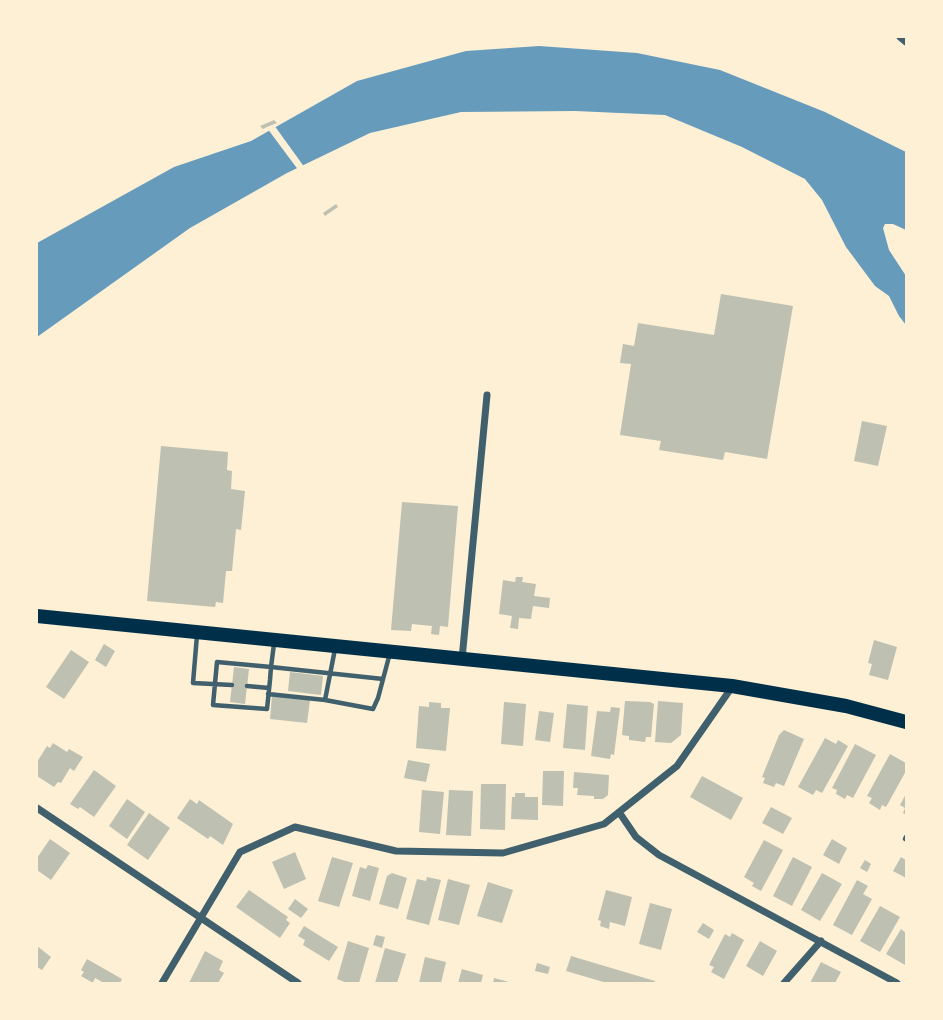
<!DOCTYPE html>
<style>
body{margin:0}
#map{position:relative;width:943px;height:1020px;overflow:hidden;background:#fdf0d5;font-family:"Open Sans",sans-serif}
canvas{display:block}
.frame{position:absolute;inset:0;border:38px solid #fdf0d5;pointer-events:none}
</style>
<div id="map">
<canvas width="943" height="1020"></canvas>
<div class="frame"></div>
</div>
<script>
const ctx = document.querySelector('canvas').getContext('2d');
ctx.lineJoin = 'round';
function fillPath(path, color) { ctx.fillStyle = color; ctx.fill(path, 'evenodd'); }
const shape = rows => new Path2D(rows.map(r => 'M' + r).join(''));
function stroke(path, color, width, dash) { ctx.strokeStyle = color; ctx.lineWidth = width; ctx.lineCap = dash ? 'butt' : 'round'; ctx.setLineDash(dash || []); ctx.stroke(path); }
const water = shape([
 [539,46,637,53,720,70,825,112,906,152,906,230,893,224,885,224,883,228,889,250,906,276,906,325,899,316,889,296,875,286,846,247,822,200,805,179,742,147,665,115,575,111,461,112,370,133,287,173,190,228,37,337,37,243,174,167,251,141,357,81,466,51]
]);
const pier = shape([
 [274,125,305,168,299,171,267,128]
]);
const building = shape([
 [274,120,277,123,267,127,263,129,260,126],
 [336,204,338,207,325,216,323,213],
 [721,294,793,306,767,459,725,452,723,460,659,450,661,441,620,435,631,364,620,363,623,344,634,346,638,323,714,335],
 [862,421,887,426,878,466,854,461],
 [161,446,228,452,227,470,232,471,231,489,245,491,241,530,236,529,232,571,226,571,223,603,216,602,215,607,147,601],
 [402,502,458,506,448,627,440,626,439,635,431,634,432,626,412,624,411,631,391,630],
 [516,577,523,577,522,582,536,584,534,596,550,598,549,608,533,606,531,619,519,618,518,629,510,628,512,616,499,614,503,580,515,582],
 [874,640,897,647,888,680,869,675,872,664,868,663],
 [104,644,115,651,106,667,95,660],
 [71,650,89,662,64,699,46,687],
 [234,667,249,669,245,704,230,702],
 [290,672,323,676,321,695,288,691],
 [272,696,310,700,307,723,270,719],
 [625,701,650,702,654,704,651,737,646,737,645,742,629,740,629,736,622,735],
 [658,701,683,703,681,735,671,743,655,742],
 [429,702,441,703,441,708,450,708,446,751,416,748,419,706,429,707],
 [504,702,526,704,523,746,501,744],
 [567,704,588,706,585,750,563,748],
 [611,707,620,708,614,755,611,754,610,759,591,756,597,711,610,712],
 [539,711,554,713,550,742,535,740],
 [784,730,804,739,784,786,776,783,774,787,763,783,765,778,762,777,779,735],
 [825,738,836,744,838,740,848,746,822,793,816,790,813,795,798,787],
 [53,743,67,752,69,749,83,757,74,771,70,768,61,783,58,782,54,787,37,776,37,762,47,746,50,748],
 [855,744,876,755,853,798,847,795,845,799,836,794,837,790,832,788],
 [890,754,906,763,906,771,886,807,882,805,880,810,869,803,872,798,867,796],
 [408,760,430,764,426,782,404,778],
 [94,770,116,786,94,817,80,807,78,809,70,804],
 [543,771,564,771,563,806,542,805],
 [574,772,609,775,608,795,603,799,594,799,594,796,577,795,578,788,573,788],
 [702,776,743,798,731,820,690,797],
 [481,784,506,784,505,830,480,829],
 [422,790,444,792,440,834,419,832],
 [449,790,473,791,471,836,446,835],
 [515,793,525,793,525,797,538,797,538,820,511,819,512,797,515,797],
 [906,794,906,815,903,813,905,808,900,805],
 [127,799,145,812,127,839,109,826],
 [190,799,197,804,199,800,233,824,223,845,210,836,208,839,177,818],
 [771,807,792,818,783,834,762,823],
 [149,813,170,828,148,860,127,845],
 [50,839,70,853,51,880,37,870,37,858],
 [832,839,847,848,839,864,823,855],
 [764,840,783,850,761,891,752,886,754,883,744,877],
 [295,852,306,879,284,889,272,862],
 [332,857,353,863,339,907,318,901],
 [793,857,812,867,792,906,773,896],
 [901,857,906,860,906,878,893,871],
 [865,860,871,864,867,872,860,868],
 [368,865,379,868,370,901,352,896,360,867,366,869],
 [392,873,407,878,398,909,379,904,387,876],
 [822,873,842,884,820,921,801,910],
 [427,877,441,880,429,925,406,919,417,879,426,881],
 [448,879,470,885,459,925,438,920],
 [857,880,868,886,863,894,872,899,852,935,833,925],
 [488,882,513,890,502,923,477,916],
 [249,890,288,917,286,920,290,923,280,938,236,907],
 [606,890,632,897,625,926,610,922,609,929,600,926,601,921,598,920],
 [295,899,308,909,301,918,288,909],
 [650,903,672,909,661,950,639,944],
 [880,906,900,917,880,952,860,941],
 [703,923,714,930,709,939,697,932],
 [304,926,338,947,329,961,303,945,305,940,298,936],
 [901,929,906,933,905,965,886,954],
 [732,933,744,940,724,979,711,972,714,967,709,965,725,934,730,937],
 [376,935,385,937,382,948,373,945],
 [348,941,369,948,359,983,347,983,337,979],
 [760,941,777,951,763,976,746,966],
 [37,946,51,957,42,970,37,967],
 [385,948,406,954,397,983,375,983],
 [205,951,223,961,219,970,224,973,218,983,189,983],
 [571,956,655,981,655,983,607,983,566,971],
 [425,957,446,962,441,983,419,983],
 [87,959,122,979,120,983,104,983,95,978,93,983,81,976,84,972,81,970],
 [821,962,841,972,835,983,810,983],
 [537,963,550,967,548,974,535,971],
 [462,969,483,975,481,983,458,983],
 [494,978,509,982,509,983,493,983]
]);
const service = shape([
 [197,635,193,683,232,685],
 [274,644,271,667,270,680,267,709,213,705,217,662,271,667,383,679],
 [335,649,325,700,373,709,378,698,390,653],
 [247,686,269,688],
 [268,694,325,700],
 [905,839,906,837]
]);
const minor = shape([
 [900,37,906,42],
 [462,659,487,395],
 [37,808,298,983],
 [619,812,636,837,659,855,897,983],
 [162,983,240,852,295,827,396,851,503,853,604,824,677,766,732,687],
 [784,983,821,941]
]);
const primary = shape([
 [37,616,732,686,846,706,906,722]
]);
fillPath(water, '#669bbc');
fillPath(pier, '#fdf0d5');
fillPath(building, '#bec0b2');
stroke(service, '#3f606c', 4.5);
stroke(minor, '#3f606c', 7);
stroke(primary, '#003049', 14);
</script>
